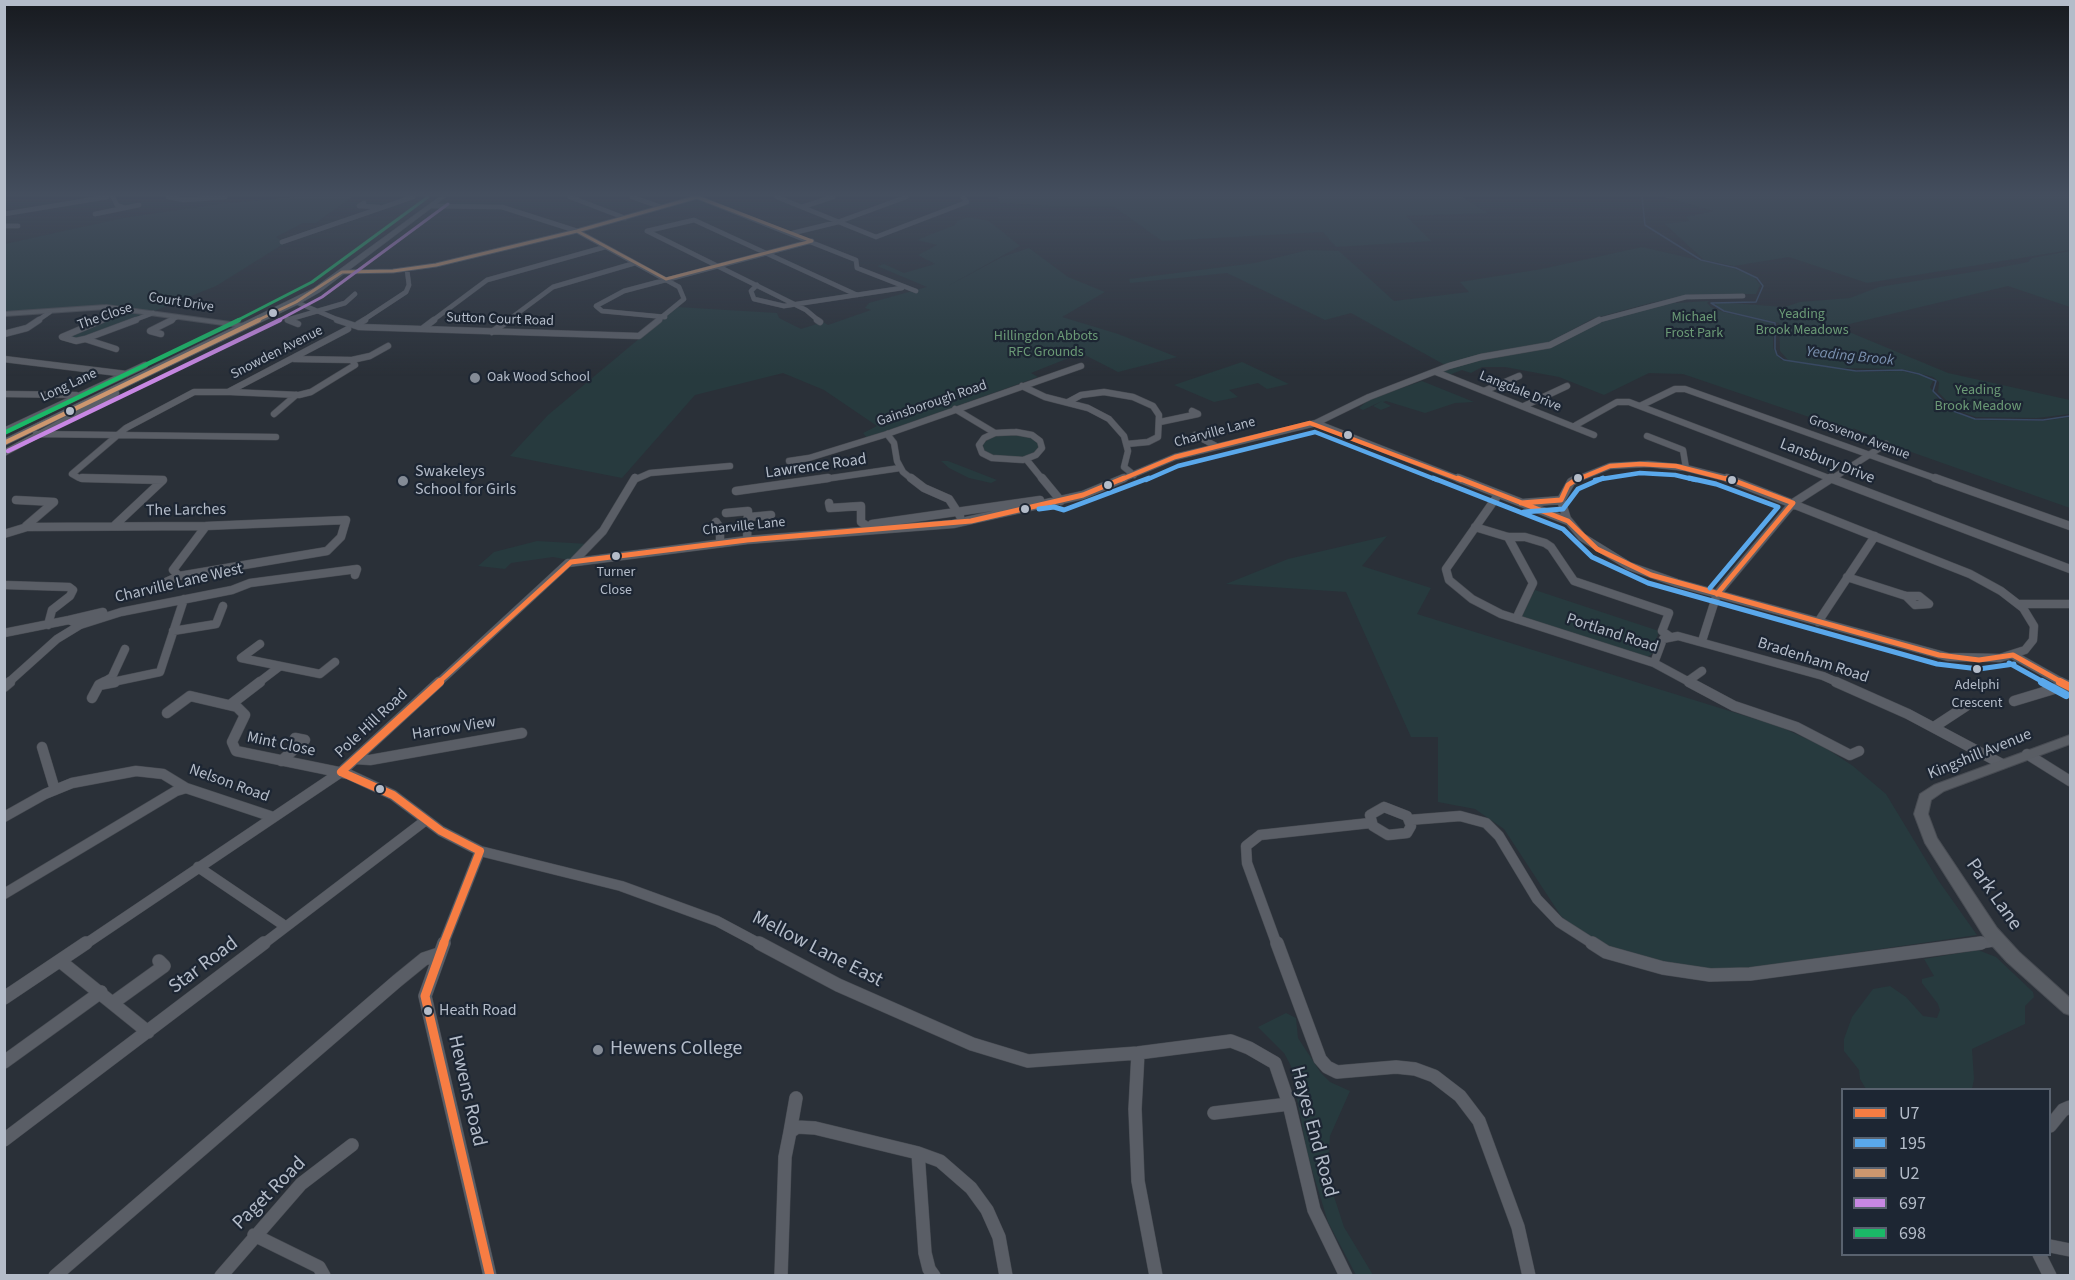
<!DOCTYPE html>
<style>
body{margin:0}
#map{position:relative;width:2075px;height:1280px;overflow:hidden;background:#2a3038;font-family:"Source Sans 3",sans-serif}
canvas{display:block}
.frame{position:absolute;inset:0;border:6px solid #b4bcc9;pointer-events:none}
.legend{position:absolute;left:1841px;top:1088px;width:210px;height:168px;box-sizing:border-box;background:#1d2633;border:2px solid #59626f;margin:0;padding:8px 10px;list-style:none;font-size:18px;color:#b4bcc9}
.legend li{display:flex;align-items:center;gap:12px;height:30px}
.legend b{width:30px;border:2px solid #59626f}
</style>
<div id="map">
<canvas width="2075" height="1280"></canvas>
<div class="frame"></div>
<ul class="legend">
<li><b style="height:8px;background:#f77d43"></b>U7</li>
<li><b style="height:8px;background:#5aa8eb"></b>195</li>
<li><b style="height:8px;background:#cd976f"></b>U2</li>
<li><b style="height:8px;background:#c787e3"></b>697</li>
<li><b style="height:8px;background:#1ab867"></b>698</li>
</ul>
</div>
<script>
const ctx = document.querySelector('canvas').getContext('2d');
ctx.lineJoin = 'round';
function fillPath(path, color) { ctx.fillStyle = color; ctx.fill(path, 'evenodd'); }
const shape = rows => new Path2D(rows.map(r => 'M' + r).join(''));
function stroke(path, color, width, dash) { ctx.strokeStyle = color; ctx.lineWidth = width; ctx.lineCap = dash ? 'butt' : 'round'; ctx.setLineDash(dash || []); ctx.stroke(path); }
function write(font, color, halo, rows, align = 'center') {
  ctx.font = font + ' "Source Sans 3",sans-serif'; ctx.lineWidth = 4.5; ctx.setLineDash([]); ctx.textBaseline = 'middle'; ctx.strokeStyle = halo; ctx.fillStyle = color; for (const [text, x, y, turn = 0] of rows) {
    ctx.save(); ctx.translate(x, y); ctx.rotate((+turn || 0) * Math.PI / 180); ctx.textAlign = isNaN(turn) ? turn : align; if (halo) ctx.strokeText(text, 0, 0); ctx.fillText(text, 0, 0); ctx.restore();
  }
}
const green = shape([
 [295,197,352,197,316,223,303,223,276,237,285,243,216,286,85,339,62,337,126,309,111,307,5,314,5,244,123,218,218,204],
 [997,197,1462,197,1488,213,1406,216,1431,241,1336,247,1323,232,1162,241,1113,206,1050,206,1000,203],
 [1664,197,2070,197,2070,250,1867,283,1789,257,1734,266,1704,260,1665,224,1690,221,1686,217,1713,211],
 [968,217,989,221,1020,246,946,287,1002,257,1029,248,1068,277,1105,292,1062,317,1118,334,1177,357,1118,372,1081,353,1031,373,1038,377,867,438,863,433,877,426,824,390,783,373,695,395,622,478,510,456,548,415,677,307,777,313,779,318,801,329,823,322,828,325,871,310,865,308,869,303,927,287,877,266,884,264,904,273,935,264,918,255,937,245,917,240,955,225,957,221],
 [1642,247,1733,268,1754,277,1760,285,1756,294,1694,294,1650,303,1592,319,1546,344,1445,365,1351,313,1325,320,1227,273,1130,283,1129,279,1255,263,1308,250,1339,251,1394,301,1469,292,1460,282,1542,269],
 [2070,251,2070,307,2008,286,1837,327,1948,373,2070,400,2070,414,2037,418,1976,417,1942,405,1948,402,1938,392,1939,382,1933,377,1902,369,1838,368,1859,372,1902,371,1928,377,1933,381,1930,387,1939,400,1935,405,1978,420,2043,421,2070,417,2070,508,1897,447,1860,431,1853,428,1856,433,1683,374,1649,373,1604,395,1559,377,1505,367,1482,367,1471,373,1462,370,1449,375,1441,372,1476,360,1554,346,1564,342,1595,322,1658,304,1709,301,1707,303,1711,307,1723,312,1773,323,1773,348,1781,360,1789,361,1780,351,1779,323,1726,311,1717,307,1715,302,1785,307,1800,302,1850,298,1879,287,1997,268,2028,262,2032,258],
 [1242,362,1289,384,1267,389,1258,383,1229,390,1238,397,1214,402,1174,385],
 [1422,381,1474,402,1455,403,1425,413,1386,401,1383,402,1391,406,1381,410,1373,406,1382,401,1363,410,1359,408,1370,399],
 [1012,433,1036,439,1040,446,1038,451,1024,458,1001,459,984,451,983,444,991,437],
 [941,461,948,461,997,480,991,483,969,478,949,468],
 [1387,536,1362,566,1431,588,1417,614,1781,727,1824,747,1853,766,1886,794,1938,880,1977,935,1736,970,1697,970,1657,962,1592,942,1561,916,1504,829,1475,809,1438,802,1438,737,1411,737,1346,592,1226,584,1288,559],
 [537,541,589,544,574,561,553,557,511,563,505,569,478,566,494,552],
 [1535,590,1659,631,1651,655,1646,657,1524,620,1521,615],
 [1978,950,1996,957,2033,992,2034,997,2025,1006,2025,1024,1972,1049,1974,1079,1972,1089,1866,1089,1860,1079,1859,1070,1844,1051,1844,1039,1852,1017,1873,989,1890,986,1906,997,1923,1016,1937,1018,1940,1010,1938,1004,1922,983,1922,979,1934,976,1924,959],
 [1286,1013,1296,1018,1298,1038,1321,1073,1330,1082,1350,1091,1330,1136,1327,1175,1344,1227,1373,1275,1356,1275,1328,1222,1308,1157,1291,1066,1284,1053,1258,1027]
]);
const stream = shape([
 [1642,197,1645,225,1701,260,1736,268,1757,278,1763,286,1756,302,1711,303,1724,311,1775,323,1775,349,1777,355,1784,360,1856,371,1902,370,1919,374,1936,381,1933,391,1943,401,1937,405,1975,419,2043,420,2070,416]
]);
const streetFar4 = shape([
 [113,197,117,205,125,208],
 [168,197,184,200,225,197],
 [570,197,625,218],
 [632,197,661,207],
 [697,197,856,260,857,268,916,291],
 [777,197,876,237,967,202,963,197],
 [364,203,359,206,379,207],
 [432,206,502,207,577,231,679,287,684,299,657,321],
 [802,207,833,197],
 [4,214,107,197],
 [95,214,139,205],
 [4,226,18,226],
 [793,233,838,222,906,197],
 [282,242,413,197],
 [342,272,393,271,436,265,577,231,697,197],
 [757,285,751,291,754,299,784,306,902,288],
 [296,302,341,321],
 [665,317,602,311,596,306,624,291,812,241],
 [37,321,50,312],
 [99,321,127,309],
 [132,321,153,313],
 [169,321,177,317],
 [290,321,287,320,345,303,355,294],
 [362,321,406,292,409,285,407,270],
 [432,321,487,280,605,247],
 [507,321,553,287,635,263],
 [819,321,806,310,647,231,694,220,857,295],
 [1596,321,1686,297,1743,296]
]);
const streetFar3 = shape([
 [102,320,62,337,76,341,85,339,136,320],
 [288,320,298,324],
 [337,320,359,327],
 [817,320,820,322],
 [358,324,365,320],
 [359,327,639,336,659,320],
 [422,329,434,320],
 [492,332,509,320],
 [4,334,27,328,39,320],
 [161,334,150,331,172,320],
 [85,339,116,349],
 [4,359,126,374],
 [352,360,370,356,388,346],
 [1436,372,1594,435],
 [1022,386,1045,397,1088,408,1109,419,1124,436,1128,451,1124,467,1134,475],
 [1484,391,1519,376],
 [230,392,299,395,311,392,355,365,352,360,294,359],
 [4,394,76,395],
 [1068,402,1081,395,1104,392,1133,397,1153,406,1159,415,1158,437,1148,442,1127,444],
 [1524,406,1567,386],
 [1640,406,1675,389,1685,389,1940,480],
 [955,409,995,433],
 [274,414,296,395],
 [1160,422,1198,414,1192,411],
 [1316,423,1461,480],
 [1576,425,1617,402,1629,402,1834,480],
 [4,431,145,365],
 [1016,432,1032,435,1040,441,1042,448,1036,455,1023,460,992,458,982,453,979,445,984,438,995,433,1016,432],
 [36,434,276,437],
 [887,434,894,443,897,461,903,472,913,480],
 [1195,435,1216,446],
 [1647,436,1683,450,1686,468],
 [4,453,116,393,108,392],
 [1026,459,1043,480],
 [789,461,809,458,887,434,1081,366],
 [145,480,79,478,72,474,126,428,194,392,228,392,348,329],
 [634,480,650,473,730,466],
 [818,480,900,468],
 [1120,480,1175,457,1316,423,1369,397,1449,366,1481,357,1550,345,1599,320],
 [1575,480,1610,466,1648,464,1686,468,1733,480],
 [1830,480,1886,444]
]);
const streetFar2 = shape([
 [82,478,163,480,114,526],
 [911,478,924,488,949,499,960,516],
 [1042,478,1061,501],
 [1458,478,1568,521],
 [1578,478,1571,482,1561,500,1567,519,1582,537,1629,566,1677,583,1948,657,2000,658,2025,650,2033,640,2034,626,2023,608,2001,591,1970,574,1727,478],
 [1830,478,2070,569],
 [1935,478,2070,526],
 [736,491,828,478],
 [1498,495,1446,569,1449,580,1472,599,1501,614,1654,663,1691,683],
 [16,500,54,502,26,526],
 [829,503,830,508,861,506,861,522,867,526],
 [1523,503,1561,500],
 [726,513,748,511,747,540],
 [750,517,771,515],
 [346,520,341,537,327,551,179,576,173,570,206,526,346,520],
 [716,522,720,528,720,543],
 [872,524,1040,500],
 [1475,527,1508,537,1525,537,1545,543,1551,547,1574,581,1669,613,1662,631,1669,636],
 [4,534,27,527,206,526],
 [1508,537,1533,583,1516,619],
 [574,561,603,531,635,478],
 [1847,577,1906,596],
 [4,585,69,587,73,590,70,596,52,610,48,625],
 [155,587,179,576],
 [1906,596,1919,596,1929,604,1915,605,1906,596],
 [2019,604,2070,604],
 [69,620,103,612],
 [1818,622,1875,536],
 [173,631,216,624,223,606],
 [4,633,69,620,80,625],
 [1702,641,1717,594,1793,503,1832,478],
 [260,644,241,658,320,674,335,662],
 [2013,655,2063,683],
 [1654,663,1663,639,1678,636,1823,676,1839,683],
 [1688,681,1702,671],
 [8,683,57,639,80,625,121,612,232,590,250,583,357,569,355,575],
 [102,683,112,677,125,649],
 [108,683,160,672,184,599],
 [258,683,279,667],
 [438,683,568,563,747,540,953,524,1083,495,1124,478]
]);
const streetFar1 = shape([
 [1689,682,1734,706,1796,727,1850,755,1859,751],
 [1836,682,1908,714,2002,764],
 [2060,682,2070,687],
 [99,685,115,682],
 [4,687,10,682],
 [92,698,99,685,105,682],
 [2014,701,2067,685],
 [230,705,260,682],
 [167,713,190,696,237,707,245,715,232,742,236,751,348,774,393,795,441,831,480,851,621,886,717,921,762,945],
 [1934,727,1966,706],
 [42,747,55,790],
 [2027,754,2070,781],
 [356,759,370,760,522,733],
 [281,761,305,740,295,738],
 [1384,807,1407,816,1411,826,1407,833,1388,835,1373,826,1370,815,1384,807],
 [4,817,45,794,72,783,136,771,163,774,186,788,273,817],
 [1409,820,1460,816,1486,823,1499,836,1537,899,1559,922,1595,945],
 [198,867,285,926],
 [4,894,176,791,186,788],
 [84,945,341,772,439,682],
 [262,945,426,820],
 [443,945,480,851],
 [1277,945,1247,863,1246,846,1260,835,1370,823],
 [1970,945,1997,941]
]);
const street = shape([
 [444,943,425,996,490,1276],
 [759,943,838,985,972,1044,1028,1061,1138,1053,1231,1041,1249,1048,1275,1063,1289,1104,1314,1210,1346,1276],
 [1277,943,1320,1059,1327,1067,1337,1072,1396,1067,1415,1069,1434,1076,1460,1096,1479,1121,1518,1227,1529,1276],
 [1592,943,1606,952,1663,968,1710,975,1750,974,1981,943],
 [60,961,148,1032],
 [4,998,86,943],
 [114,1002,164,966,159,961],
 [1138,1053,1135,1109,1138,1181,1156,1276],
 [4,1062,101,992],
 [1214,1113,1289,1104],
 [2050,1126,2063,1110,2070,1107],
 [790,1132,796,1098],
 [4,1140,264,943],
 [918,1153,925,1253,929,1269,934,1276],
 [254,1235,319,1267,324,1276],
 [2050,1246,2070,1250],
 [2039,1254,2050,1276],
 [55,1276,397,981,424,959,439,954],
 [221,1276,301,1184,352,1145],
 [781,1276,785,1157,790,1132,797,1127,815,1128,918,1153,940,1161,971,1188,987,1210,999,1237,1006,1276]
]);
const secondary = shape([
 [106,305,245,324,249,326,245,328,106,309,4,316,4,312,106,305],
 [2070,735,2070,744,1944,791,1931,800,1928,814,1937,838,1997,928,2019,952,2070,998,2070,1015,2064,1013,2007,962,1985,938,1925,843,1914,814,1920,794,1934,785,2070,735]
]);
const primary = shape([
 [439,197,446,197,320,292,299,304,4,446,4,439,314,288,439,197]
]);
const bus1Far3 = shape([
 [1120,480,1175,457,1310,423,1461,480],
 [1576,480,1610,466,1640,464,1676,466,1731,480]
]);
const bus1Far2 = shape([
 [1458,478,1568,521,1597,549,1651,575,1939,655,1979,660,2013,655],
 [1521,503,1561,500,1568,485,1578,478],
 [1717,594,1793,503,1727,478],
 [2013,655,2063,683],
 [438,683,571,562,747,540,971,521,1083,495,1124,478]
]);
const bus1Far1 = shape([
 [2060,682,2070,687],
 [341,772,440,682],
 [341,772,393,795,441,831,480,851],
 [443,945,480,851]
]);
const bus1 = shape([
 [444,943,425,996,490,1276]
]);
const bus2Far2 = shape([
 [1146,480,1178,466,1315,432,1437,480],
 [1595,480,1640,473,1675,475,1696,480]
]);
const bus2Far1 = shape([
 [1433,478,1563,529,1592,557,1648,583,1937,664,1979,669,2014,664],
 [1689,478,1716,484,1778,507,1710,588],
 [1039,509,1054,507,1064,510,1149,478],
 [1524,512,1563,509,1578,489,1603,478],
 [2009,663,2045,683]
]);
const bus2 = shape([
 [2042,682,2066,695]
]);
const bus3Far1 = shape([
 [697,197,812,241],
 [577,231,666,279],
 [342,272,393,271,436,265,577,231,697,197],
 [666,279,812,241],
 [256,321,296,302,342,272]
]);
const bus3 = shape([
 [4,443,259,320]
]);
const bus4Far1 = shape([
 [277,321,322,297,448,204]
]);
const bus4 = shape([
 [8,451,280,320]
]);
const bus5Far1 = shape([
 [236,321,312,282,428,197]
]);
const bus5 = shape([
 [4,433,239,320]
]);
const markers = [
 [273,313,5,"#b4bcc9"],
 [475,378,6,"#848b96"],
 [70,411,5,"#b4bcc9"],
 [1348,435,5,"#b4bcc9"],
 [1578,478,5,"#b4bcc9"],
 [1732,480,5,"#b4bcc9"],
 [403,481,6,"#848b96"],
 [1108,485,5,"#b4bcc9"],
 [1025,509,5,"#b4bcc9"],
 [616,556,5,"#b4bcc9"],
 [1977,669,5,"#b4bcc9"],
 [380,789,5,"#b4bcc9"],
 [428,1011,5,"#b4bcc9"],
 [598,1050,6,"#848b96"]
];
const farStreetnames = [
 ["Court Drive",181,303,9],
 ["The Close",105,317,-19],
 ["Sutton Court Road",500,320,2],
 ["Snowden Avenue",277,353,-27],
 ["Long Lane",69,386,-25],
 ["Langdale Drive",1520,392,22],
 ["Gainsborough Road",932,404,-19],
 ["Charville Lane",1215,433,-15],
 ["Grosvenor Avenue",1859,438,20],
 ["Charville Lane",744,527,-6]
];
const farParknames = [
 ["Yeading",1802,315],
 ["Brook Meadows",1802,331],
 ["Michael",1694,318],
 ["Frost Park",1694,334],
 ["Hillingdon Abbots",1046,337],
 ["RFC Grounds",1046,353],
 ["Yeading",1978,391],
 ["Brook Meadow",1978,407]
];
const farPoinames = [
 ["Oak Wood School",487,378]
];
const busNames = [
 ["Turner",616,573],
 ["Close",616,591],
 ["Adelphi",1977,686],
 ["Crescent",1977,704]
];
const farWaternames = [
 ["Yeading Brook",1850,357,6]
];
const streetNames = [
 ["Lansbury Drive",1827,462,21],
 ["Lawrence Road",816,467,-8],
 ["The Larches",186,511,-1],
 ["Charville Lane West",179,584,-13],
 ["Portland Road",1612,634,18],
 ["Bradenham Road",1813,661,18],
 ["Pole Hill Road",372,724,-43],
 ["Harrow View",454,729,-9],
 ["Mint Close",281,745,12],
 ["Kingshill Avenue",1980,755,-22],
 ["Nelson Road",229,784,20]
];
const poiNames = [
 ["Swakeleys",415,472],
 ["School for Girls",415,490]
];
const nearBusnames = [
 ["Heath Road",439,1011]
];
const nearStreetnames = [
 ["Park Lane",1993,895,55],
 ["Mellow Lane East",817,950,27],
 ["Star Road",204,966,-37],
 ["Hewens Road",466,1091,77],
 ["Hayes End Road",1313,1132,75],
 ["Paget Road",270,1194,-45]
];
const nearPoinames = [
 ["Hewens College",610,1050]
];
fillPath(green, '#273a3e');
stroke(stream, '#384963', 1.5);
stroke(streetFar4, '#484c53', 5);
stroke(streetFar3, '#484c53', 7);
stroke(streetFar2, '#484c53', 9);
stroke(streetFar1, '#484c53', 11);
stroke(street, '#484c53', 14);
stroke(secondary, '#484c53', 2);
stroke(primary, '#484c55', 1);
stroke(streetFar4, '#5a5e66', 4.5);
stroke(streetFar3, '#5a5e66', 6);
stroke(streetFar2, '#5a5e66', 8);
stroke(streetFar1, '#5a5e66', 10);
stroke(street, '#5a5e66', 13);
fillPath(secondary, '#595d64');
fillPath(primary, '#5c6168');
stroke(bus1Far3, '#f77d43', 4.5);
stroke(bus1Far2, '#f77d43', 5);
stroke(bus1Far1, '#f77d43', 8);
stroke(bus1, '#f77d43', 9);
stroke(bus2Far2, '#5aa8eb', 4.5);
stroke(bus2Far1, '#5aa8eb', 5);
stroke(bus2, '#5aa8eb', 8);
stroke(bus3Far1, '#cd976f', 3);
stroke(bus3, '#cd976f', 4.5);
stroke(bus4Far1, '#c787e3', 3);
stroke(bus4, '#c787e3', 4.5);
stroke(bus5Far1, '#1ab867', 3);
stroke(bus5, '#1ab867', 4.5);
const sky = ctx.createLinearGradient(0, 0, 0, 376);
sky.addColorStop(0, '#171a1f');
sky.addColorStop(0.52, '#444e5e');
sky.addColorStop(1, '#444e5e00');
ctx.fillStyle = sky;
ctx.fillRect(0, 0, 2075, 376);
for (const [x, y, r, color] of markers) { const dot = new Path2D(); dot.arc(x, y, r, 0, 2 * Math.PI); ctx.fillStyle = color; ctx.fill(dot); stroke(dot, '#1d2633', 2); }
write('14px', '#b4bcc9', '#1d2633', farStreetnames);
write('14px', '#6b9a76', '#1d2633', farParknames);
write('14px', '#b4bcc9', '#1d2633', farPoinames, 'left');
write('14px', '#b4bcc9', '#1d2633', busNames);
write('italic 15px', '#7c92b1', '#1d2633', farWaternames);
write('16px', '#b4bcc9', '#1d2633', streetNames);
write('16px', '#b4bcc9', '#1d2633', poiNames, 'left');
write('16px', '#b4bcc9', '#1d2633', nearBusnames, 'left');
write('20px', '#b4bcc9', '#1d2633', nearStreetnames);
write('20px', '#b4bcc9', '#1d2633', nearPoinames, 'left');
</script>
